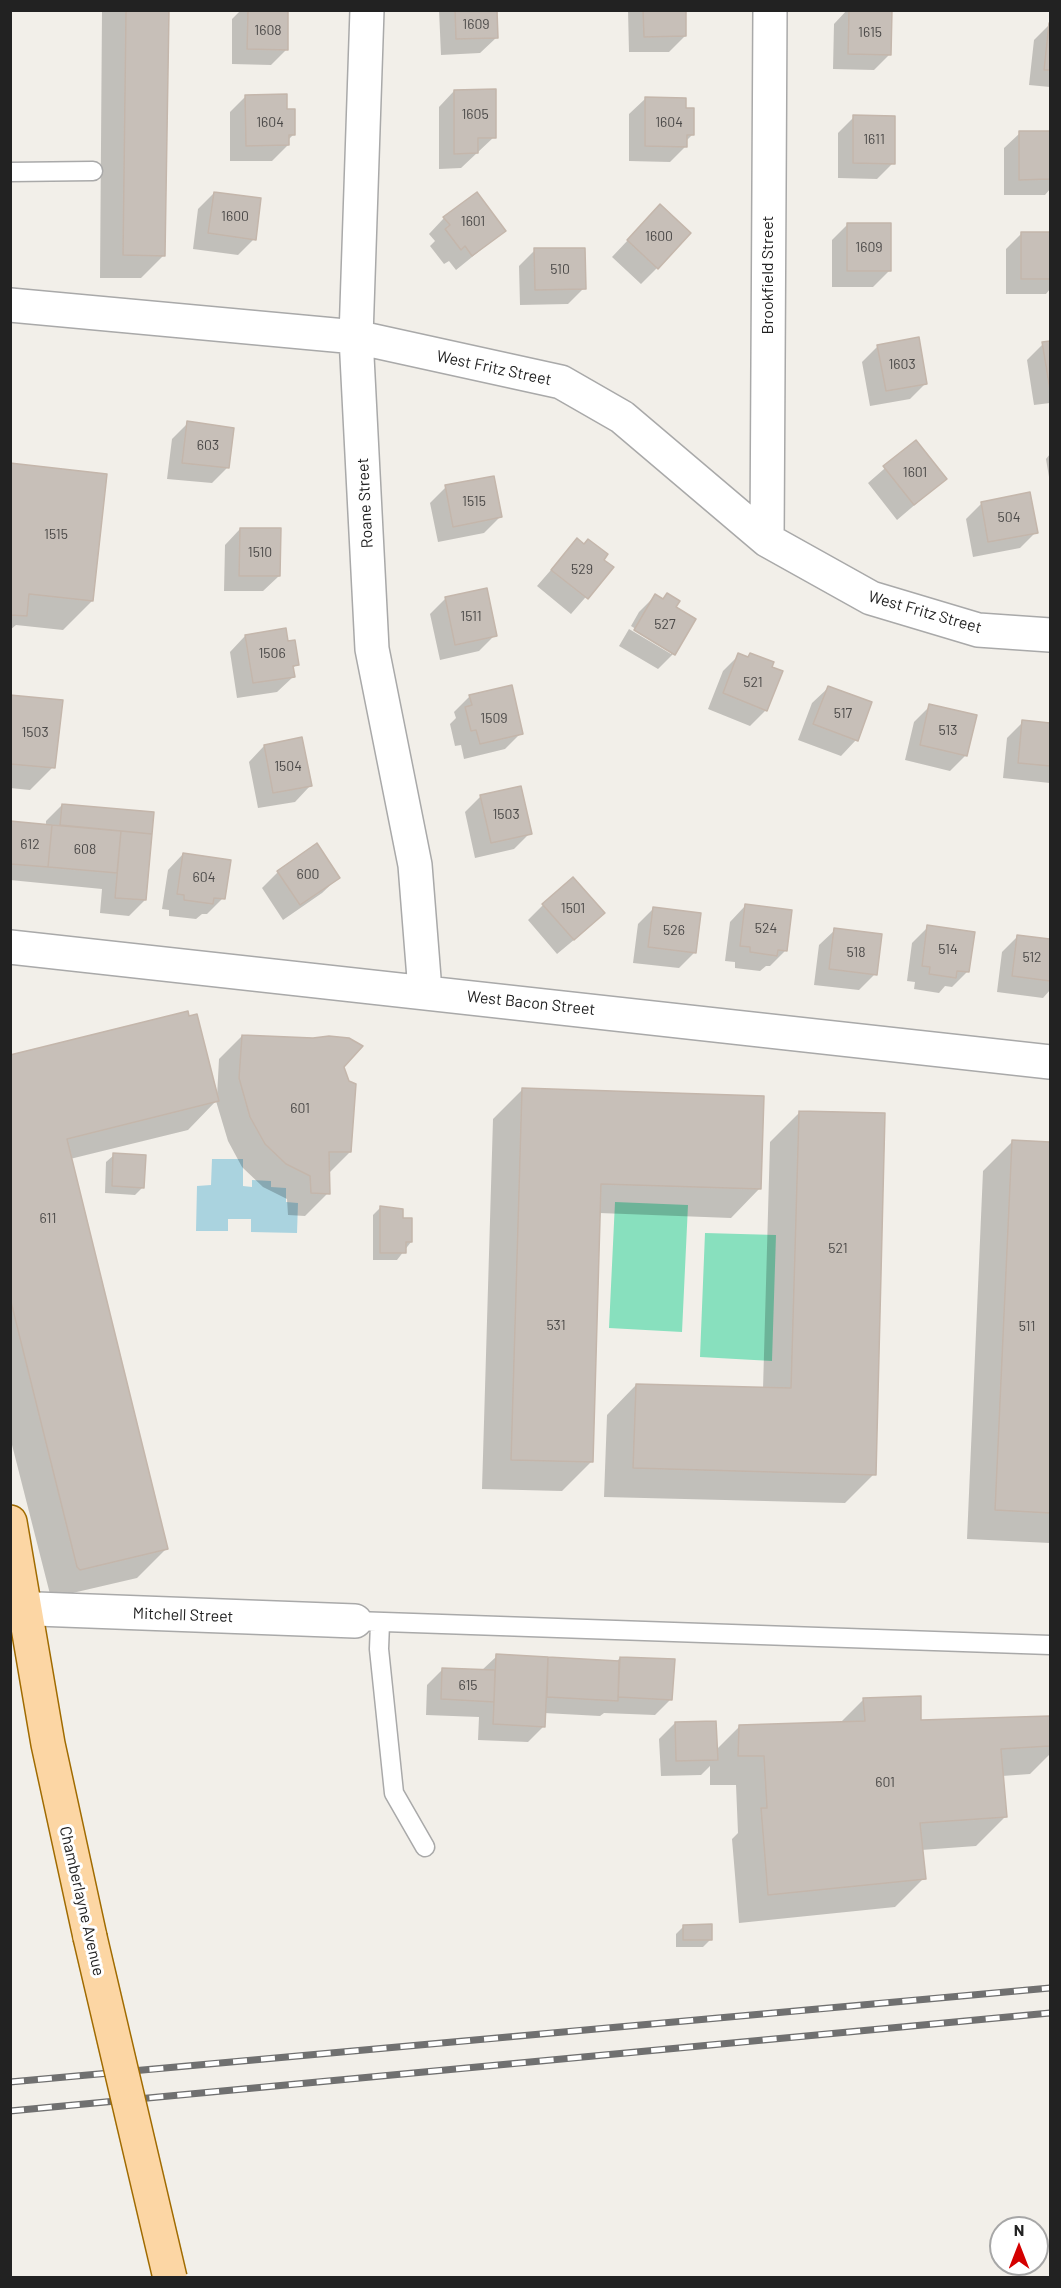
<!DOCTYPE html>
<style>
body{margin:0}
#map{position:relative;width:1061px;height:2288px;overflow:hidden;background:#f2efe9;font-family:Barlow,sans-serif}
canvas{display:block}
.frame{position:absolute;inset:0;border:12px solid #222;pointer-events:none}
.north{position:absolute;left:989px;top:2216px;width:60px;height:60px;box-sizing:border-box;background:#fff;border:2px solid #a7a7a7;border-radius:50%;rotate:0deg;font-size:16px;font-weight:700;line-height:24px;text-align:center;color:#222}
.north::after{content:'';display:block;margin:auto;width:21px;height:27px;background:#d40000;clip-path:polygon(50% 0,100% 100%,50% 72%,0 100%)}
</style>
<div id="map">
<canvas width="1061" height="2288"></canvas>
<div class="frame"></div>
<div class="north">N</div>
</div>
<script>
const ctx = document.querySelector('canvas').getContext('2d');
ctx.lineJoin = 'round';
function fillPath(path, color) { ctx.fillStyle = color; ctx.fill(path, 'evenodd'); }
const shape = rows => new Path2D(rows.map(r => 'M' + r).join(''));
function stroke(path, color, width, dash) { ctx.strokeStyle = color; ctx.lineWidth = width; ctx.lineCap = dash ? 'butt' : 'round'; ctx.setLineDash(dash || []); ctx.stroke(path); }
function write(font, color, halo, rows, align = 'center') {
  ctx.font = font + ' Barlow,sans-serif'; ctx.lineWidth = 6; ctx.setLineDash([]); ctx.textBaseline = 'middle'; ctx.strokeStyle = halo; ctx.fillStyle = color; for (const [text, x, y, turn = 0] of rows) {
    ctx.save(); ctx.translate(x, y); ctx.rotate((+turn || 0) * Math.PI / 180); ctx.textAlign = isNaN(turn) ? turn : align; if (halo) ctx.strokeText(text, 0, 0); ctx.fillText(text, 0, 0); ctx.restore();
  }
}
const pitch = shape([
 [615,1202,688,1205,682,1332,609,1328],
 [705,1233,776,1235,772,1361,700,1357]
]);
const water = shape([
 [212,1159,243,1159,243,1186,252,1187,252,1180,271,1181,271,1187,286,1188,286,1202,298,1203,297,1233,251,1232,251,1219,228,1219,228,1231,196,1231,197,1186,211,1185]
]);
const shadow = shape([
 [102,10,166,10,164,255,141,278,100,278],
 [241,10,287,10,287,49,271,65,232,64,232,19],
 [439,10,496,10,496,38,480,53,441,55],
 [628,10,684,10,685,36,669,52,629,52],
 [847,10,891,10,890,54,874,70,833,69,834,24],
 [1050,24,1050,87,1029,85,1034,40],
 [454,91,494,137,461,168,439,169,439,107],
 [246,96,286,111,294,134,288,140,288,145,272,161,230,161,230,112],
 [645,99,684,110,692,135,686,141,686,146,670,162,629,161,629,114],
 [854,117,893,163,877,179,838,178,838,133],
 [1050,132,1050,189,1045,195,1004,195,1004,148,1020,133],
 [214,193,254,239,238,255,193,249,198,209],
 [660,206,657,268,641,284,612,257],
 [444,218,504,231,456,270,449,261,444,264,430,246,435,241,429,234],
 [848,224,889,271,873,287,832,287,832,240],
 [1022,233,1050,233,1050,289,1046,294,1006,294,1006,249],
 [535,250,584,288,568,304,520,305,519,266],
 [1050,343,1050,403,1034,405,1027,360,1043,344],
 [878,346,926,383,910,399,870,406,862,362],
 [188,423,228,467,212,483,167,479,172,439],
 [915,442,945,479,897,520,868,483],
 [1050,454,1050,483,1046,459],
 [10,465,92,601,63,630,16,625,10,630],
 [446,487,500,517,484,533,438,542,430,503],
 [982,503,1036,532,1020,548,973,557,966,519],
 [240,529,279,576,263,591,224,591,225,545],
 [577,540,611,568,571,614,537,586],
 [655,596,674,607,673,654,658,669,619,646,629,629,671,654,671,651,631,626,639,612],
 [446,598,495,635,479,651,440,660,430,614],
 [245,636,286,642,297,664,292,669,293,677,277,692,237,698,230,652],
 [739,655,766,710,750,726,708,709,723,671],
 [828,688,856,740,841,756,798,740,812,703],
 [10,696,53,767,30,790,10,788],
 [470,696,521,733,505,749,464,759,461,745,455,746,450,724,456,718,454,712],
 [930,706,966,755,950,771,905,760,914,722],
 [1023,722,1050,725,1050,783,1003,778,1007,738],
 [264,746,310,786,295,802,258,808,249,762],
 [481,796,530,833,514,849,475,858,465,812],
 [62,805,153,813,145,900,129,916,100,913,102,889,10,880,10,822,46,825,46,821],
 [316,845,338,878,322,893,283,920,262,888,278,872],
 [183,854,223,898,207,914,202,914,196,919,169,916,169,910,162,909,168,870],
 [543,905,587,929,557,954,528,920],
 [745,906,786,950,770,966,766,966,760,971,735,968,735,962,725,961,730,922],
 [654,908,695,952,679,968,633,963,638,924],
 [928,927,968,971,952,987,945,986,939,993,914,989,915,982,907,981,912,943],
 [835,930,875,974,859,990,814,985,819,945],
 [1018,936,1050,940,1050,990,1043,998,997,992,1002,952],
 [242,1036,342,1067,350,1152,328,1174,328,1193,305,1216,288,1215,287,1199,263,1187,242,1167,228,1141,216,1101,188,1130,70,1159,167,1548,137,1578,51,1598,10,1437,10,1056,217,1097,219,1059],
 [522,1090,760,1188,731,1218,599,1213,591,1462,562,1491,482,1489,493,1119],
 [799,1113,874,1474,845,1503,604,1497,607,1415,636,1385,763,1389,770,1142],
 [1013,1141,1050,1143,1050,1543,967,1539,983,1171],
 [114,1155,143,1187,135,1195,105,1193,106,1162],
 [381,1207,411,1242,397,1260,373,1260,373,1215],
 [497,1656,616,1662,620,1658,671,1699,655,1715,604,1713,600,1716,544,1713,544,1726,528,1742,478,1740,479,1717,426,1715,427,1685,443,1669,481,1671],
 [864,1699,920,1721,1050,1717,1050,1754,1030,1774,1002,1776,1005,1817,976,1846,921,1850,924,1878,895,1907,739,1923,732,1839,738,1833,736,1785,710,1785,710,1766,701,1775,661,1776,659,1739,675,1723,716,1750,740,1726,840,1723],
 [684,1926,711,1939,703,1947,676,1947,676,1934]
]);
const building = shape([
 [126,10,169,10,165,256,123,255,126,10],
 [248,10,288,10,288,50,247,49,248,10],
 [455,10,497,10,498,38,456,39,455,10],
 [643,10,686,10,686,36,644,37,643,10],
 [849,10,892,10,891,55,848,54,849,10],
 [1049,23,1050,23,1050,70,1044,70,1049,23],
 [496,89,496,138,478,138,478,153,454,154,454,90,496,89],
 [287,94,287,109,295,109,295,135,289,135,289,145,246,146,245,95,287,94],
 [645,97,686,98,686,108,694,108,694,135,687,135,687,147,645,146,645,97],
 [853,115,895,116,895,164,853,163,853,115],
 [1019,131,1050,131,1050,179,1019,180,1019,131],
 [214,192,261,198,256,240,208,233,214,192],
 [477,192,506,231,472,256,465,246,461,250,445,229,450,225,443,217,477,192],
 [660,204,691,233,658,269,627,240,660,204],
 [847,223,891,223,891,271,847,271,847,223],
 [1021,232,1050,232,1050,279,1021,279,1021,232],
 [534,248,585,248,586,289,535,290,534,248],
 [919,337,927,384,886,391,877,345,919,337],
 [1050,341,1050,390,1042,342,1050,341],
 [187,421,234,428,229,468,182,463,187,421],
 [916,440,947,479,914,505,883,466,916,440],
 [10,463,107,474,93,601,29,594,27,616,10,615,10,463],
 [494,476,502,517,453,527,445,485,494,476],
 [1030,492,1038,533,988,542,981,502,1030,492],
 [240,528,281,528,280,576,239,576,240,528],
 [577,538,584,544,588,539,608,554,604,560,614,567,588,599,551,570,577,538],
 [487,588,497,636,455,645,445,597,487,588],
 [667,593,680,601,676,607,696,619,675,655,634,630,655,594,663,599,667,593],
 [286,628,288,641,295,640,299,665,293,666,295,677,253,683,245,635,286,628],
 [738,653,748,657,750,653,774,662,772,667,783,671,767,711,723,693,738,653],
 [512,685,523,734,480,744,476,730,471,731,465,707,472,705,469,695,512,685],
 [828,686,872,702,858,741,813,724,828,686],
 [10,695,63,700,55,768,10,764,10,695],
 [929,704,977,715,967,756,920,745,929,704],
 [1022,720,1050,723,1050,766,1018,763,1022,720],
 [302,737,312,786,273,793,264,745,302,737],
 [521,786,532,834,491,843,480,795,521,786],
 [62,804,154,812,152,834,60,825,62,804],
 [10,821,52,825,48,867,10,864,10,821],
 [52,825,121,831,117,873,48,867,52,825],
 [121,831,152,834,146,900,115,898,121,831],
 [317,843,340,878,300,905,277,871,317,843],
 [183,853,231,860,225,899,214,898,213,904,184,900,184,895,177,894,183,853],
 [573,877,605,913,574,940,542,904,573,877],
 [745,904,792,910,787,951,778,950,777,956,750,952,750,947,740,946,745,904],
 [653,907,701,913,696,953,648,947,653,907],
 [927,925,975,932,969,972,957,971,956,978,929,974,930,967,922,966,927,925],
 [834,928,882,934,877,975,829,969,834,928],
 [1017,935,1050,939,1050,981,1012,976,1017,935],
 [188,1011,189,1016,197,1014,219,1101,67,1139,168,1549,80,1570,77,1567,10,1298,10,1055,188,1011],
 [242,1035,313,1038,329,1036,349,1038,363,1046,344,1067,349,1081,356,1084,351,1152,329,1152,330,1194,311,1193,310,1176,286,1164,265,1144,250,1117,239,1078,242,1035],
 [522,1088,764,1096,761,1189,601,1184,593,1462,511,1460,522,1088],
 [799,1111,885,1113,876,1475,633,1468,636,1384,791,1388,799,1111],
 [1012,1140,1050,1142,1050,1513,995,1510,1012,1140],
 [113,1153,146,1155,144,1188,112,1186,113,1153],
 [380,1206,403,1209,403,1218,412,1218,412,1242,406,1242,406,1253,380,1253,380,1206],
 [496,1654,548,1657,545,1727,493,1724,496,1654],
 [548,1657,619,1661,618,1701,547,1697,548,1657],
 [620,1657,675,1659,672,1700,618,1697,620,1657],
 [442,1668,495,1670,494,1702,441,1699,442,1668],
 [921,1696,921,1720,1050,1716,1050,1746,1001,1749,1007,1817,920,1823,926,1879,768,1895,761,1808,767,1808,764,1756,738,1756,739,1725,865,1721,863,1698,921,1696],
 [716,1721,718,1760,676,1761,675,1722,716,1721],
 [712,1924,712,1940,683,1940,683,1925,712,1924]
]);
const lane = shape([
 [10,172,93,171],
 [355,1621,1050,1645],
 [380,1623,379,1649,394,1793,425,1847]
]);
const street = shape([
 [367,10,356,337,372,649,415,865,425,991],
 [10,305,356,337,561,382,622,417,767,540,871,598,978,630,1050,635],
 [767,540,770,10],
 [10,947,1050,1062],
 [10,1608,355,1621]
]);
const primary = shape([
 [10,1522,48,1744,90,1937]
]);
const rail = shape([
 [10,2082,1050,1988],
 [10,2111,1050,2013]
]);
const primaryBridge = shape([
 [90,1937,170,2278]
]);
const numberNames = [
 ["1609",476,24],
 ["1608",268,30],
 ["1615",870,32],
 ["1605",475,114],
 ["1604",270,122],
 ["1604",669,122],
 ["1611",874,139],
 ["1600",235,216],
 ["1601",473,221],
 ["1600",659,236],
 ["1609",869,247],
 ["510",560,269],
 ["1603",902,364],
 ["603",208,445],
 ["1601",915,472],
 ["1515",474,501],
 ["504",1009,517],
 ["1515",56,534],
 ["1510",260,552],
 ["529",582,569],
 ["1511",471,616],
 ["527",665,624],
 ["1506",272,653],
 ["521",753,682],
 ["517",843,713],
 ["1509",494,718],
 ["513",948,730],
 ["1503",35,732],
 ["1504",288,766],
 ["1503",506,814],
 ["612",30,844],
 ["608",85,849],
 ["600",308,874],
 ["604",204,877],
 ["1501",573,908],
 ["524",766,928],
 ["526",674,930],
 ["514",948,949],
 ["518",856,952],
 ["512",1032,957],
 ["601",300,1108],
 ["611",48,1218],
 ["521",838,1248],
 ["531",556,1325],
 ["511",1027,1326],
 ["615",468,1685],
 ["601",885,1782]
];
const streetNames = [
 ["Brookfield Street",768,275,-90],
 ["West Fritz Street",494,368,12],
 ["Roane Street",365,503,-93],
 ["West Fritz Street",925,612,16],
 ["West Bacon Street",531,1003,6],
 ["Mitchell Street",183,1615,2],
 ["Chamberlayne Avenue",82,1901,77]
];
fillPath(pitch, '#88e0be');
fillPath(water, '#aad3df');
fillPath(shadow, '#0003');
fillPath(building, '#c7bfb8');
stroke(building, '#c4b6ab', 1.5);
stroke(lane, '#a9a9a9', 21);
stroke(street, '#a9a9a9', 36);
stroke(primary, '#a06b00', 36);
stroke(lane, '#fff', 18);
stroke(street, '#fff', 33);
stroke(primary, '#fcd6a4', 33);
stroke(rail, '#707070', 7);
stroke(rail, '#fff', 4.5, [14]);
stroke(primaryBridge, '#a06b00', 36, []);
stroke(primaryBridge, '#fcd6a4', 33);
write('14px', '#4b4948', null, numberNames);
write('16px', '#222', '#fff', streetNames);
</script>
